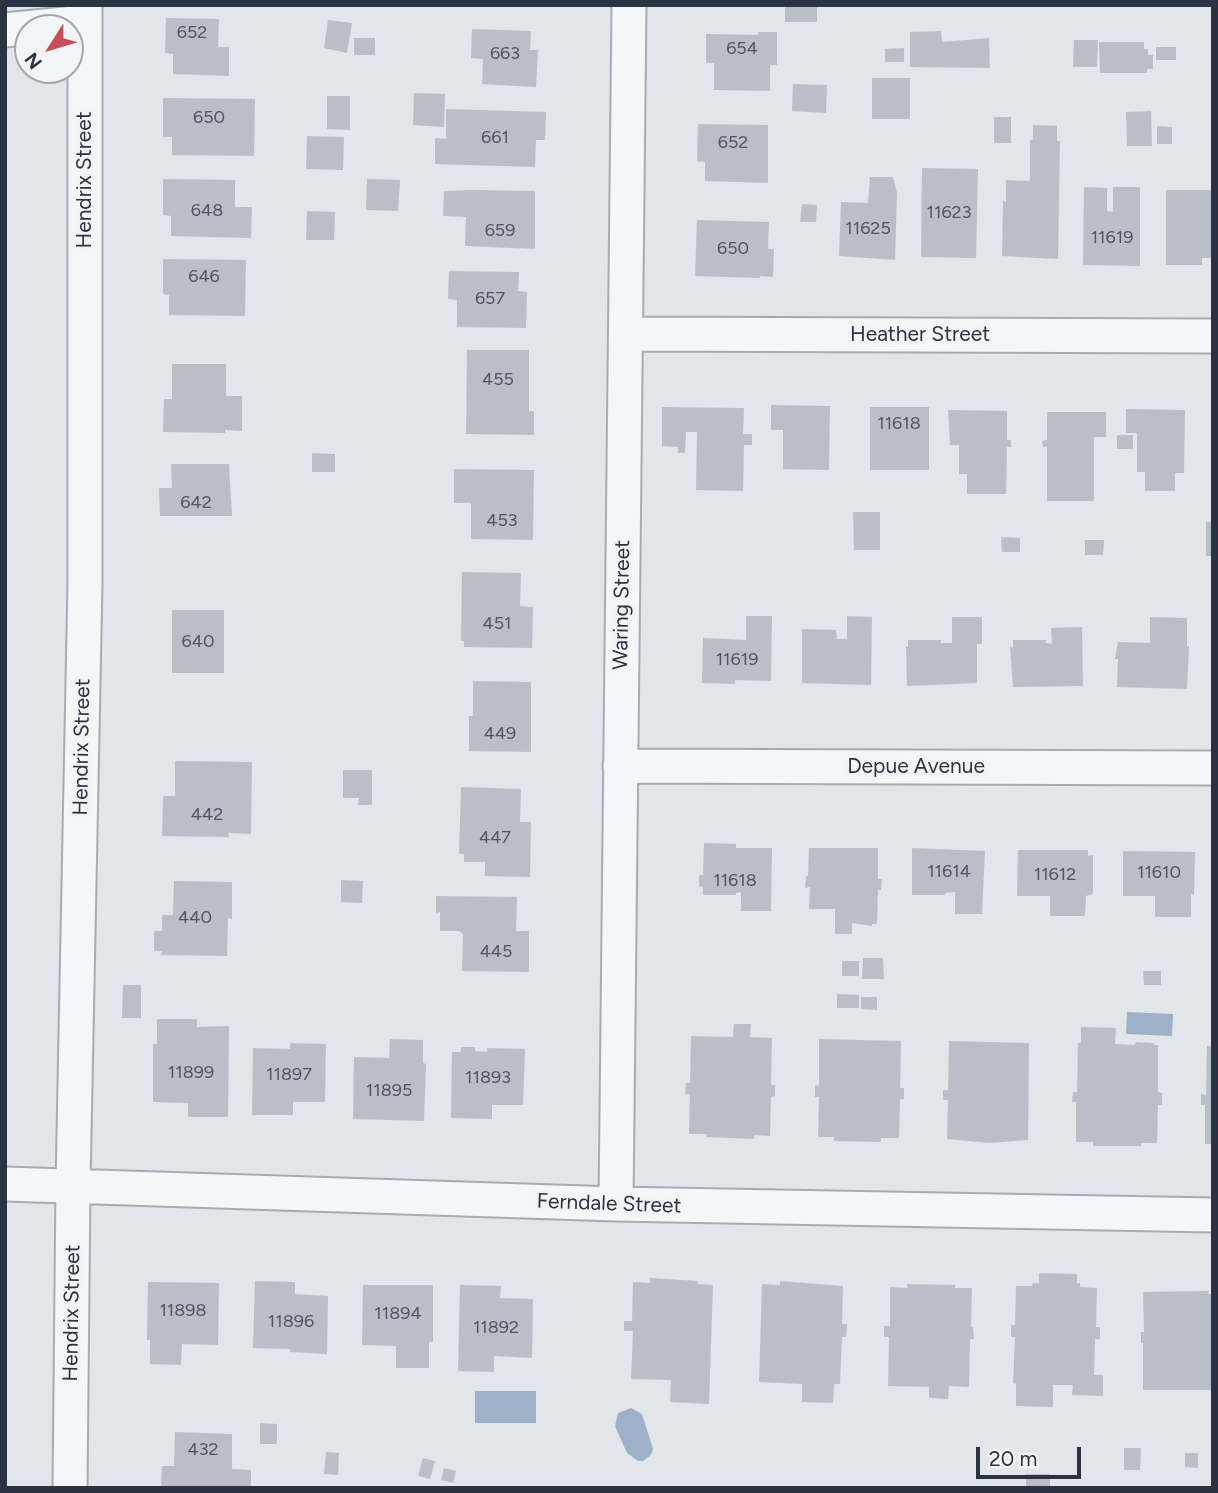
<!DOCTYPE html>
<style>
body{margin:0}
#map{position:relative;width:1218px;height:1493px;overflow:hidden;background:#e2e5ea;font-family:Figtree,sans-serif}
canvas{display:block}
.frame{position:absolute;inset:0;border:7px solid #2b3241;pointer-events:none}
.north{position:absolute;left:14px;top:14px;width:70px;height:70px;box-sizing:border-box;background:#f2f4f7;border:2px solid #a2a6ae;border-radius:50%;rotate:233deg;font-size:19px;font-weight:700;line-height:28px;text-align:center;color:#2b3241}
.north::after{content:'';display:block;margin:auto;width:24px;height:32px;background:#c74f5c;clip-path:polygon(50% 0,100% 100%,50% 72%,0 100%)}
.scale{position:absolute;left:976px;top:1447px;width:105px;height:32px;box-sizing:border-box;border:4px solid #2b3241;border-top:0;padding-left:9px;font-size:21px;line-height:24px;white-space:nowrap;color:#2b3241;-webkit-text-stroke:5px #f2f4f7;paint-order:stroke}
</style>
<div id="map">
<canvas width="1218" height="1493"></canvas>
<div class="frame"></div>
<div class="north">N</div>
<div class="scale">20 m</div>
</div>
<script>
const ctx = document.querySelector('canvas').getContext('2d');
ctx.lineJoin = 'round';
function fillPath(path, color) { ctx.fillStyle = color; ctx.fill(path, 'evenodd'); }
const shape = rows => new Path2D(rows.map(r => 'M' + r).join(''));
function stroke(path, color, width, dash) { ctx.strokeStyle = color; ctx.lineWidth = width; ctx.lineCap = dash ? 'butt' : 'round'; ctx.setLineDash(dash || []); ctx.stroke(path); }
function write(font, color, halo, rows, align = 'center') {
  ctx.font = font + ' Figtree,sans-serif'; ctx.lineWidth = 7; ctx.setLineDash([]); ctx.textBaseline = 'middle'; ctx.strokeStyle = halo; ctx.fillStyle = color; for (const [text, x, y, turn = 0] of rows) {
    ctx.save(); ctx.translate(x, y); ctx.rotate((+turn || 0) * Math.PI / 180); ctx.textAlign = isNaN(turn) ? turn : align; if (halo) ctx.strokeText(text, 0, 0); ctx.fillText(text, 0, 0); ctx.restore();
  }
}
const water = shape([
 [1127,1012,1173,1014,1172,1036,1126,1034],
 [475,1391,536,1391,536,1423,475,1423],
 [631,1408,642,1414,653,1449,651,1455,643,1461,638,1461,627,1453,615,1426,618,1413]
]);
const building = shape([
 [785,5,817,5,817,22,785,22],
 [166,18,219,19,218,47,229,47,229,76,173,74,173,54,165,53],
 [328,20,352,23,347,53,324,48],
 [472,29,531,31,530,50,538,50,536,87,482,84,483,59,471,58],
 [941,31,942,42,989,38,990,68,910,67,910,32],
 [758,32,777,32,777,65,770,65,770,91,714,90,714,63,706,63,706,34,758,35],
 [354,38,375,38,375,55,354,55],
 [1074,40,1098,40,1097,67,1073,67],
 [1099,42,1144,42,1144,49,1148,49,1148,55,1153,55,1153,69,1147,69,1147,73,1100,73],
 [1156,47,1176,47,1176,60,1156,60],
 [904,48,904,62,885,62,885,49],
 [872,78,910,78,910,119,872,119],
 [793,84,827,85,826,113,792,111],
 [414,93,445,94,444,127,413,125],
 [327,96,350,96,350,130,327,129],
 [163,98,255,99,254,156,172,155,172,137,163,137],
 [446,109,546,112,545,140,536,140,535,167,435,164,435,138,446,139],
 [1151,111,1152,146,1127,146,1126,112],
 [994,117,1011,117,1011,143,994,143],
 [698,124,768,125,768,183,705,181,705,162,697,161],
 [1033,125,1057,126,1057,141,1060,141,1058,259,1002,256,1003,201,1006,202,1006,180,1030,181,1030,140,1033,140],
 [1157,126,1172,127,1172,144,1157,144],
 [307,136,344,137,343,170,306,169],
 [922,168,978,169,976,258,921,257],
 [870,177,893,177,897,193,895,260,839,256,841,202,868,203],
 [163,179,235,180,235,207,252,207,251,238,171,236,171,216,163,215],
 [367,179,400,180,398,211,366,210],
 [1084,187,1107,188,1107,211,1113,212,1113,187,1140,187,1140,266,1083,265],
 [471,190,535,191,535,249,465,246,466,217,443,216,444,191],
 [1166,190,1213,190,1213,258,1202,258,1202,265,1166,265],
 [802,204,817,205,816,222,800,222],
 [307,211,335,212,334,240,306,240],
 [697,220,769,222,768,249,774,249,773,277,760,276,760,278,695,276],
 [163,259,246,260,245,316,169,315,169,295,163,294],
 [449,271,519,272,518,291,527,292,526,328,457,327,457,300,448,299],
 [467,350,529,350,529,411,534,411,534,435,466,434],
 [172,364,226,364,226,396,242,396,242,431,225,430,225,433,163,432,164,399,172,399],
 [771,405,830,406,829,470,783,469,783,430,771,430],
 [662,407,744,408,743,434,752,434,752,445,744,445,743,491,696,490,697,432,686,432,685,453,678,453,678,447,662,446],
 [870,407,929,407,929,470,870,470],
 [1126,409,1185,410,1184,473,1175,473,1175,491,1145,491,1145,472,1137,472,1137,433,1126,433],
 [948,410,1007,411,1007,440,1011,440,1011,447,1007,447,1006,494,967,494,967,474,959,474,959,445,950,445],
 [1047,412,1106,412,1106,437,1094,437,1094,501,1047,501,1047,447,1043,447,1042,441,1047,440],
 [1117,435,1133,435,1133,449,1117,449],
 [312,453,335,454,335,472,312,472],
 [171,464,229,464,232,516,160,516,159,488,172,488],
 [454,469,534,470,533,540,471,539,471,503,454,503],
 [853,512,880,512,880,550,854,550],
 [1206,522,1213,522,1213,556,1206,556],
 [1001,537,1020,538,1020,552,1002,552],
 [1085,540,1104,540,1103,555,1085,555],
 [462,572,521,573,520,606,533,607,532,648,464,647,464,641,461,641],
 [172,610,224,610,224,673,172,673],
 [746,616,772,616,771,681,735,680,735,684,702,683,703,638,746,640],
 [847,616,872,617,871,685,802,683,802,629,836,630,837,639,847,639],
 [952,617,982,617,982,644,977,644,977,683,907,686,906,647,908,647,908,640,941,640,941,643,952,643],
 [1150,617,1187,618,1187,646,1189,646,1187,689,1117,687,1118,659,1115,659,1118,642,1150,643],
 [1082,627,1083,686,1013,687,1010,647,1013,648,1013,640,1046,640,1046,643,1052,644,1051,628],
 [473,681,531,682,531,752,469,751,469,716,473,716],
 [175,761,252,762,251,834,228,833,229,837,162,836,163,796,175,796],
 [343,770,372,770,372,805,358,805,359,798,343,798],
 [461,787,521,789,520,822,531,822,530,877,485,876,485,862,464,862,464,854,459,854],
 [704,843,736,844,736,848,772,848,771,911,741,911,741,892,736,893,736,895,703,895,703,887,699,886,699,875,703,875],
 [809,848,878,848,878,879,882,879,881,890,878,890,877,924,872,924,872,926,852,923,852,934,835,934,835,909,809,909,810,887,805,888,806,876,808,876],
 [912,848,985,851,982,914,955,914,955,892,945,893,945,895,912,895],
 [1018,850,1088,850,1088,856,1093,855,1093,894,1086,896,1085,916,1050,916,1050,896,1017,896],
 [1123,851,1195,852,1194,895,1191,894,1191,917,1155,917,1155,896,1123,896],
 [341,880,363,881,362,903,341,902],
 [174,881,232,882,232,919,228,918,227,956,161,955,162,951,154,951,154,931,162,931,162,915,173,915],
 [436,896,517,897,516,931,529,931,529,972,462,971,463,934,459,931,440,931,440,912,436,913],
 [863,958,883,958,884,979,862,979],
 [842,961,859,961,859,976,842,976],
 [1143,971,1161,971,1161,985,1144,985],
 [123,985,141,985,141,1018,122,1018],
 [837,994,859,995,859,1008,837,1008],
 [861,997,877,997,877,1010,861,1009],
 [157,1019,197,1019,197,1027,229,1026,228,1117,188,1117,188,1103,153,1102,153,1044,157,1044],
 [734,1024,751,1024,750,1037,772,1038,771,1085,775,1085,775,1096,771,1097,770,1136,754,1135,754,1139,706,1137,707,1134,689,1134,690,1094,685,1094,686,1083,690,1083,691,1036,733,1037],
 [1081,1027,1116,1028,1115,1044,1135,1045,1136,1042,1154,1043,1154,1045,1158,1045,1158,1092,1162,1093,1162,1105,1158,1105,1157,1143,1141,1143,1141,1146,1093,1146,1093,1142,1076,1142,1076,1102,1072,1102,1073,1092,1077,1092,1078,1043,1081,1043],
 [390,1039,423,1040,423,1063,426,1064,424,1121,353,1119,354,1057,389,1058],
 [819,1039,901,1041,900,1088,904,1088,904,1099,900,1099,899,1138,881,1138,881,1142,834,1141,834,1137,818,1137,819,1097,815,1097,815,1085,819,1086],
 [949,1041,1029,1043,1028,1140,989,1143,947,1139,948,1100,943,1100,943,1090,948,1090],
 [290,1043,326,1044,325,1102,293,1102,293,1115,252,1115,253,1048,290,1049],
 [1207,1046,1213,1046,1213,1144,1205,1144,1205,1105,1201,1105,1201,1094,1206,1095],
 [461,1047,475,1047,475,1051,487,1052,487,1048,525,1049,523,1105,492,1105,492,1119,451,1118,452,1052,461,1052],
 [1039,1273,1077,1274,1077,1283,1080,1283,1080,1287,1097,1288,1096,1327,1100,1327,1100,1339,1095,1339,1094,1375,1103,1375,1103,1396,1072,1395,1073,1385,1053,1385,1053,1407,1016,1406,1016,1384,1013,1383,1015,1337,1011,1337,1011,1325,1015,1325,1016,1286,1032,1286,1033,1283,1039,1283],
 [650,1278,698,1281,698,1284,713,1285,709,1404,670,1402,671,1380,631,1379,633,1331,624,1331,624,1321,632,1321,633,1282,650,1283],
 [255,1281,295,1282,295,1294,328,1296,327,1354,290,1352,290,1349,253,1348],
 [780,1281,843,1286,842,1324,847,1324,846,1337,842,1337,840,1384,834,1384,833,1403,802,1402,802,1384,759,1382,762,1284,780,1285],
 [148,1282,219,1283,218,1345,182,1344,181,1365,150,1364,150,1340,147,1340],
 [907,1284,955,1285,955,1288,972,1288,971,1327,973,1327,974,1339,970,1339,969,1387,949,1386,948,1399,929,1398,929,1387,888,1386,889,1337,884,1337,884,1326,890,1326,890,1287,908,1288],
 [363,1285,433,1285,433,1342,429,1342,429,1368,396,1368,396,1346,362,1345],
 [460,1285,501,1286,500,1298,533,1299,532,1358,494,1356,494,1372,458,1371],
 [1209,1291,1208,1294,1213,1294,1213,1390,1143,1390,1143,1343,1141,1343,1141,1332,1144,1332,1143,1292],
 [260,1423,277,1424,277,1444,260,1444],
 [175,1432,232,1434,232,1469,251,1470,251,1488,161,1488,162,1466,174,1466],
 [1124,1448,1141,1448,1140,1470,1124,1470],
 [326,1452,339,1453,338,1475,324,1474],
 [1185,1453,1198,1453,1198,1468,1185,1467],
 [423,1458,435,1461,430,1479,418,1476],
 [444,1468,456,1471,453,1483,441,1480],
 [1026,1474,1050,1474,1050,1488,1026,1488]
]);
const street = shape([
 [5,30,85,22],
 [627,334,1213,336],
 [620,766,1213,768],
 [5,1184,616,1204,1213,1215],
 [616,1204,629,5],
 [70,1488,73,1185,85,582,85,5]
]);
const numberNames = [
 ["652",192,33],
 ["654",742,49],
 ["663",505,54],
 ["650",209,118],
 ["661",495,138],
 ["652",733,143],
 ["648",207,211],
 ["11623",949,213],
 ["11625",868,229],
 ["659",500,231],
 ["11619",1112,238],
 ["650",733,249],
 ["646",204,277],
 ["657",490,299],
 ["455",498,380],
 ["11618",899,424],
 ["642",196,503],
 ["453",502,521],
 ["451",497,624],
 ["640",198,642],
 ["11619",737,660],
 ["449",500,734],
 ["442",207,815],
 ["447",495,838],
 ["11614",949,872],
 ["11610",1159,873],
 ["11612",1055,875],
 ["11618",735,881],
 ["440",195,918],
 ["445",496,952],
 ["11899",191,1073],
 ["11897",289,1075],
 ["11893",488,1078],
 ["11895",389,1091],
 ["11898",183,1311],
 ["11894",398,1314],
 ["11896",291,1322],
 ["11892",496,1328],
 ["432",203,1450]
];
const streetNames = [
 ["Hendrix Street",85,180,-90],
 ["Heather Street",920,335],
 ["Waring Street",622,605,-89],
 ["Hendrix Street",82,747,-89],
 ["Depue Avenue",916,767],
 ["Ferndale Street",609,1204,2],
 ["Hendrix Street",72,1313,-89]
];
fillPath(water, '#9fb1c8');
fillPath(building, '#babec6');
stroke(street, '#a7acb4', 37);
stroke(street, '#f5f6f8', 33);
write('18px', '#4f5562', null, numberNames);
write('21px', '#2b3241', '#f2f4f7', streetNames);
</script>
